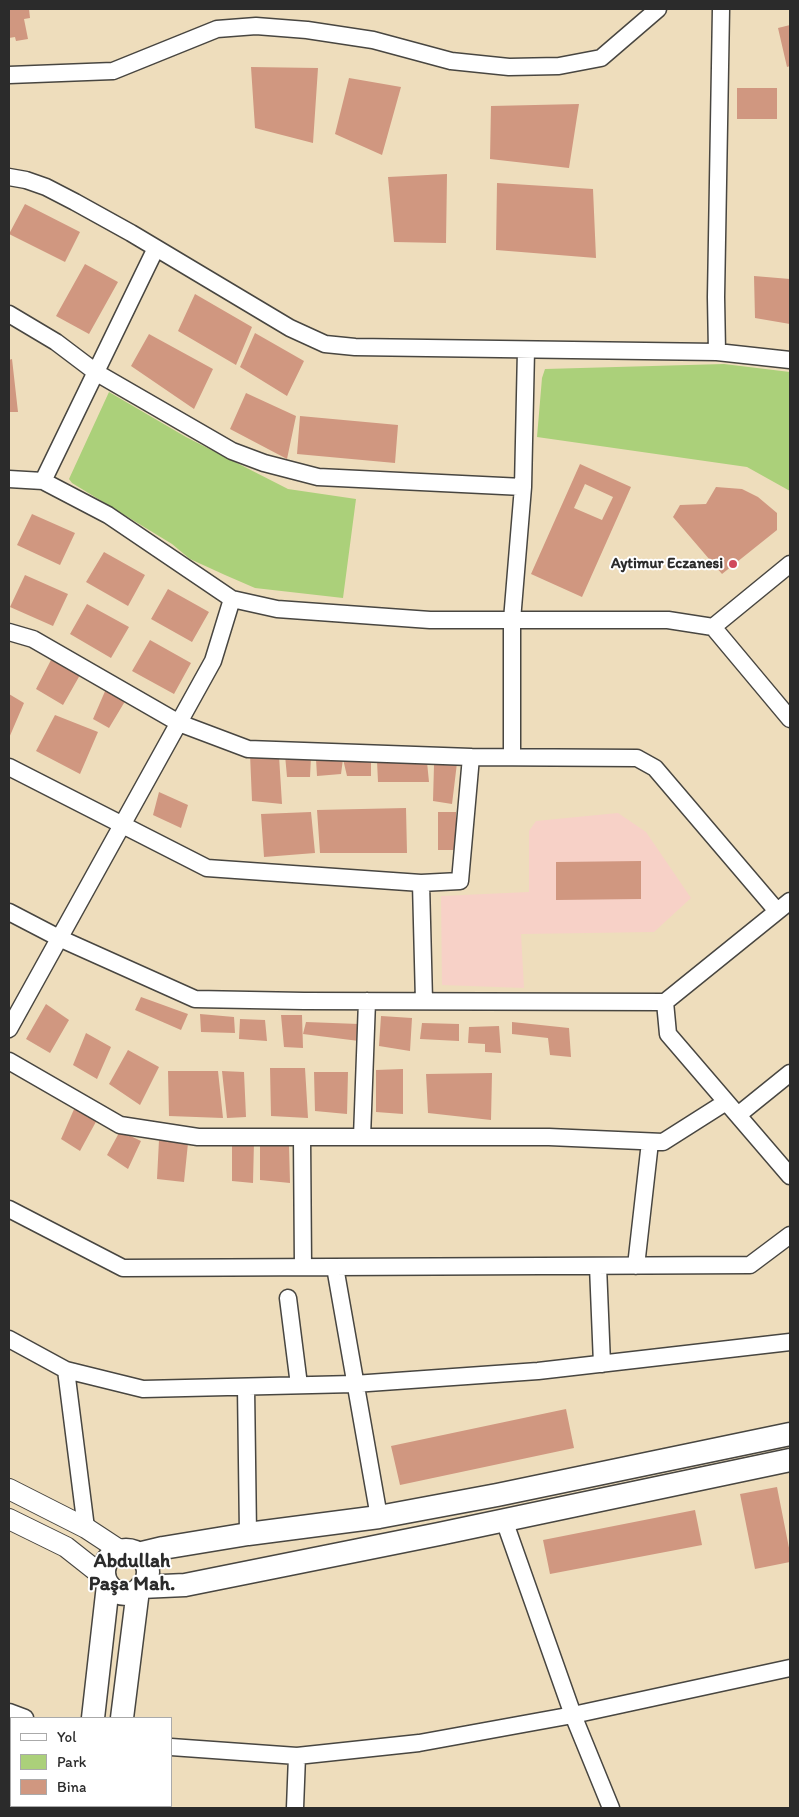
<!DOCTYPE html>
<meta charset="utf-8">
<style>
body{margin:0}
#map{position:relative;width:799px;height:1817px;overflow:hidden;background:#eeddbc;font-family:Itim,sans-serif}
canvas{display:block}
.frame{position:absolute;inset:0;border:10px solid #2b2b2b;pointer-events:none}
.legend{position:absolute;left:10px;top:1717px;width:162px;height:90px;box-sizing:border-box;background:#fff;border:1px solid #aaa;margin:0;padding:6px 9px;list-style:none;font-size:15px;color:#2b2b2b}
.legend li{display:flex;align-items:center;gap:10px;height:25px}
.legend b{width:25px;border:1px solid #aaa}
</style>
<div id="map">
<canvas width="799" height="1817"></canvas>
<div class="frame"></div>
<ul class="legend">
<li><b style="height:6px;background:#fff"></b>Yol</li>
<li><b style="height:14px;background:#abd07a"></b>Park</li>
<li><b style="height:14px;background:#d09780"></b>Bina</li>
</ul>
</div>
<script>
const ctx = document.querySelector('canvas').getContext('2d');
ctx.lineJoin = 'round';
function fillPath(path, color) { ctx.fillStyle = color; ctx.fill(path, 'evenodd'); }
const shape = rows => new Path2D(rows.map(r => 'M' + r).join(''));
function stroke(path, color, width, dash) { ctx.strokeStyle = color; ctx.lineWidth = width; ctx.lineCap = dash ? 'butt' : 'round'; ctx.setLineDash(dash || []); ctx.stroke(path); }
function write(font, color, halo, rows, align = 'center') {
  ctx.font = font + ' Itim,sans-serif'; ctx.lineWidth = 4; ctx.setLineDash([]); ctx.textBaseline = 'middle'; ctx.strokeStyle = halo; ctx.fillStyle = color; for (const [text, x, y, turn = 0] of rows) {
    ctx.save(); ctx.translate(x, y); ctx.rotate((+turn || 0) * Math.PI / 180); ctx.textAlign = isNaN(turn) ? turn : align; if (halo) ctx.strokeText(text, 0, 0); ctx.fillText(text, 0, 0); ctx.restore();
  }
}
const built = shape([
 [618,813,646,832,691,898,654,932,521,934,524,988,442,985,441,896,529,892,529,831,536,821]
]);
const green = shape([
 [724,364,790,372,790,491,747,467,537,437,542,378,545,369],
 [109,392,186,437,288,489,356,499,343,598,255,588,225,575,190,559,172,544,72,483,69,479]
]);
const building = shape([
 [9,9,29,9,30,18,24,19,28,39,16,41,15,37,9,38],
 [790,25,790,66,787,67,778,28],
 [251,67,318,68,313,143,255,128],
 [349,78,401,87,382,155,335,134],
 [737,88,777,88,777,119,737,119],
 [579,104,569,168,490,159,491,106],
 [447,174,446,243,394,242,388,177],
 [497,183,593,189,596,258,496,250],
 [25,204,80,232,65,262,9,234],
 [85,264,118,282,89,334,56,316],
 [754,276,790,279,790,324,755,318],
 [195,294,252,327,236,365,178,331],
 [255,333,304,361,287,396,240,367],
 [149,334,213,369,194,409,131,366],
 [12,359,18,412,9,412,9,360],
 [246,393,296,416,287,459,230,429],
 [300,416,398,425,395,463,297,454],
 [580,464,631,487,582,597,531,574],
 [585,484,613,497,602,520,574,508],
 [716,487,742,489,758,497,777,513,777,530,722,574,673,517,680,505,706,504],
 [32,514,75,533,60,565,17,545],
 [104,552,145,575,128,606,86,582],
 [25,575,68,594,53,626,10,607],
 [168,589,209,612,192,642,151,619],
 [87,604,129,627,111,658,70,634],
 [150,640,191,663,174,694,132,671],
 [51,660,80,675,63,705,36,689],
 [106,689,127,698,109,728,93,719],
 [9,694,24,703,9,738],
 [55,715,98,732,80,774,36,751],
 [250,754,279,756,282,804,252,801],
 [285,755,311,757,310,777,287,777],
 [316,759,343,759,341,774,317,776],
 [343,759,371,759,371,776,347,776],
 [377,761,427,762,429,782,378,782],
 [457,763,452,804,433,801,434,765],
 [159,792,188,805,181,828,153,815],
 [406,808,407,853,320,853,317,810],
 [311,812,315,853,264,857,261,814],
 [438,812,456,812,456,850,438,850],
 [641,861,641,899,556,900,556,862],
 [141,997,188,1014,181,1030,135,1010],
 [46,1004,69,1020,50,1053,26,1039],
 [200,1014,234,1017,235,1033,201,1032],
 [281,1015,302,1015,303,1048,284,1047],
 [381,1016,412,1018,410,1051,379,1046],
 [240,1019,265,1020,267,1041,239,1039],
 [306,1022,359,1024,359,1041,303,1034],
 [512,1022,569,1028,571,1057,550,1055,548,1038,512,1034],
 [422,1023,459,1024,459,1041,420,1039],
 [499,1026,501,1053,485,1052,485,1044,468,1043,469,1027],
 [86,1033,111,1047,97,1079,73,1065],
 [128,1050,159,1067,140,1105,109,1084],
 [270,1068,305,1068,308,1118,271,1116],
 [403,1069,403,1114,376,1112,376,1070],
 [168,1071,218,1071,223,1118,169,1116],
 [222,1071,244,1072,246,1117,227,1118],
 [314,1072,348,1072,347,1114,315,1111],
 [492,1073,491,1120,428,1113,426,1074],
 [75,1107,98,1118,80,1151,61,1139],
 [120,1131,141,1141,128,1169,107,1155],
 [159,1140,188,1143,184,1182,157,1179],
 [254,1141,253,1183,232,1181,232,1143],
 [260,1145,289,1146,290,1183,260,1180],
 [566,1409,574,1448,400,1485,391,1446],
 [777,1487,790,1553,790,1562,755,1569,740,1494],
 [695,1510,702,1545,550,1574,543,1540]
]);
const minor = shape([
 [9,75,113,71,217,29,256,26,307,30,373,40,451,61,509,67,559,66,601,58,658,9],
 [9,177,26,180,46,187,75,202,131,233,290,328,325,344,355,347,717,352,790,360],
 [9,314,56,342,97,373,232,451,264,463,318,477,523,487],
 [717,352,716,297,721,9],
 [9,479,43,481,108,515,232,599,277,609,430,620,668,620,713,627,790,719],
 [43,481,156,248],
 [713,627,790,564],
 [9,632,33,639,179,723,248,749,471,757,637,758,655,768,777,911],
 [512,757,512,620,523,487,526,350],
 [9,767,207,868,421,883],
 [9,912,59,938,195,999,304,1001,665,1002,790,901],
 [424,1001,421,883,460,881,471,757],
 [665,1002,668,1034,790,1176],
 [9,1029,213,661,232,599],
 [9,1061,120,1125,198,1137,549,1137,663,1142,726,1102],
 [738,1115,790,1073],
 [302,1137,303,1267],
 [362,1137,367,1001],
 [9,1209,123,1268,750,1265,790,1235],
 [598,1266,602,1364],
 [636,1266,650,1142],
 [335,1267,379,1517],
 [288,1298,299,1385],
 [9,1339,66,1370,143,1389,354,1384,538,1371,790,1342],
 [66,1370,86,1528],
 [246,1387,248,1534],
 [504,1520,573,1715,611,1808],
 [9,1712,25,1718],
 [171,1747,297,1756,419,1743,573,1715,790,1668],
 [295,1808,297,1756]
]);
const tertiary = shape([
 [9,1489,86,1528,121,1551],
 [9,1519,66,1547,104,1577]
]);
const secondary = shape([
 '104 1572a22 22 0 1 1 44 0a22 22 0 1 1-44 0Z',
 [138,1554,163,1548,248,1534,379,1517,497,1495,790,1434],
 [141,1587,185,1585,439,1534,790,1460],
 [93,1718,108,1585],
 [122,1718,138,1590],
 [84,1808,84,1806],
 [107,1808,107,1806]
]);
const markers = [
 [733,564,5,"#d1495b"]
];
const poiNames = [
 ["Aytimur Eczanesi",723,564]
];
const districtNames = [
 ["Abdullah",132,1562],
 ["Paşa Mah.",132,1585]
];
fillPath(built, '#f7d1c7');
fillPath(green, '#abd07a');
fillPath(building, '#d09780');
stroke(minor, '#484641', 19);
stroke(tertiary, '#484641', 22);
stroke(secondary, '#484641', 25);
stroke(minor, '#fff', 16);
stroke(tertiary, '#fff', 20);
stroke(secondary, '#fff', 22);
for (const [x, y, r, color] of markers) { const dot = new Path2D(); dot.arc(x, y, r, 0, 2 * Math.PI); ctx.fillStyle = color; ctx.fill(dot); stroke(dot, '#fff', 2); }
write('bold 15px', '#2b2b2b', '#fff', poiNames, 'right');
write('bold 20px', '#2b2b2b', '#fff', districtNames);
</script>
